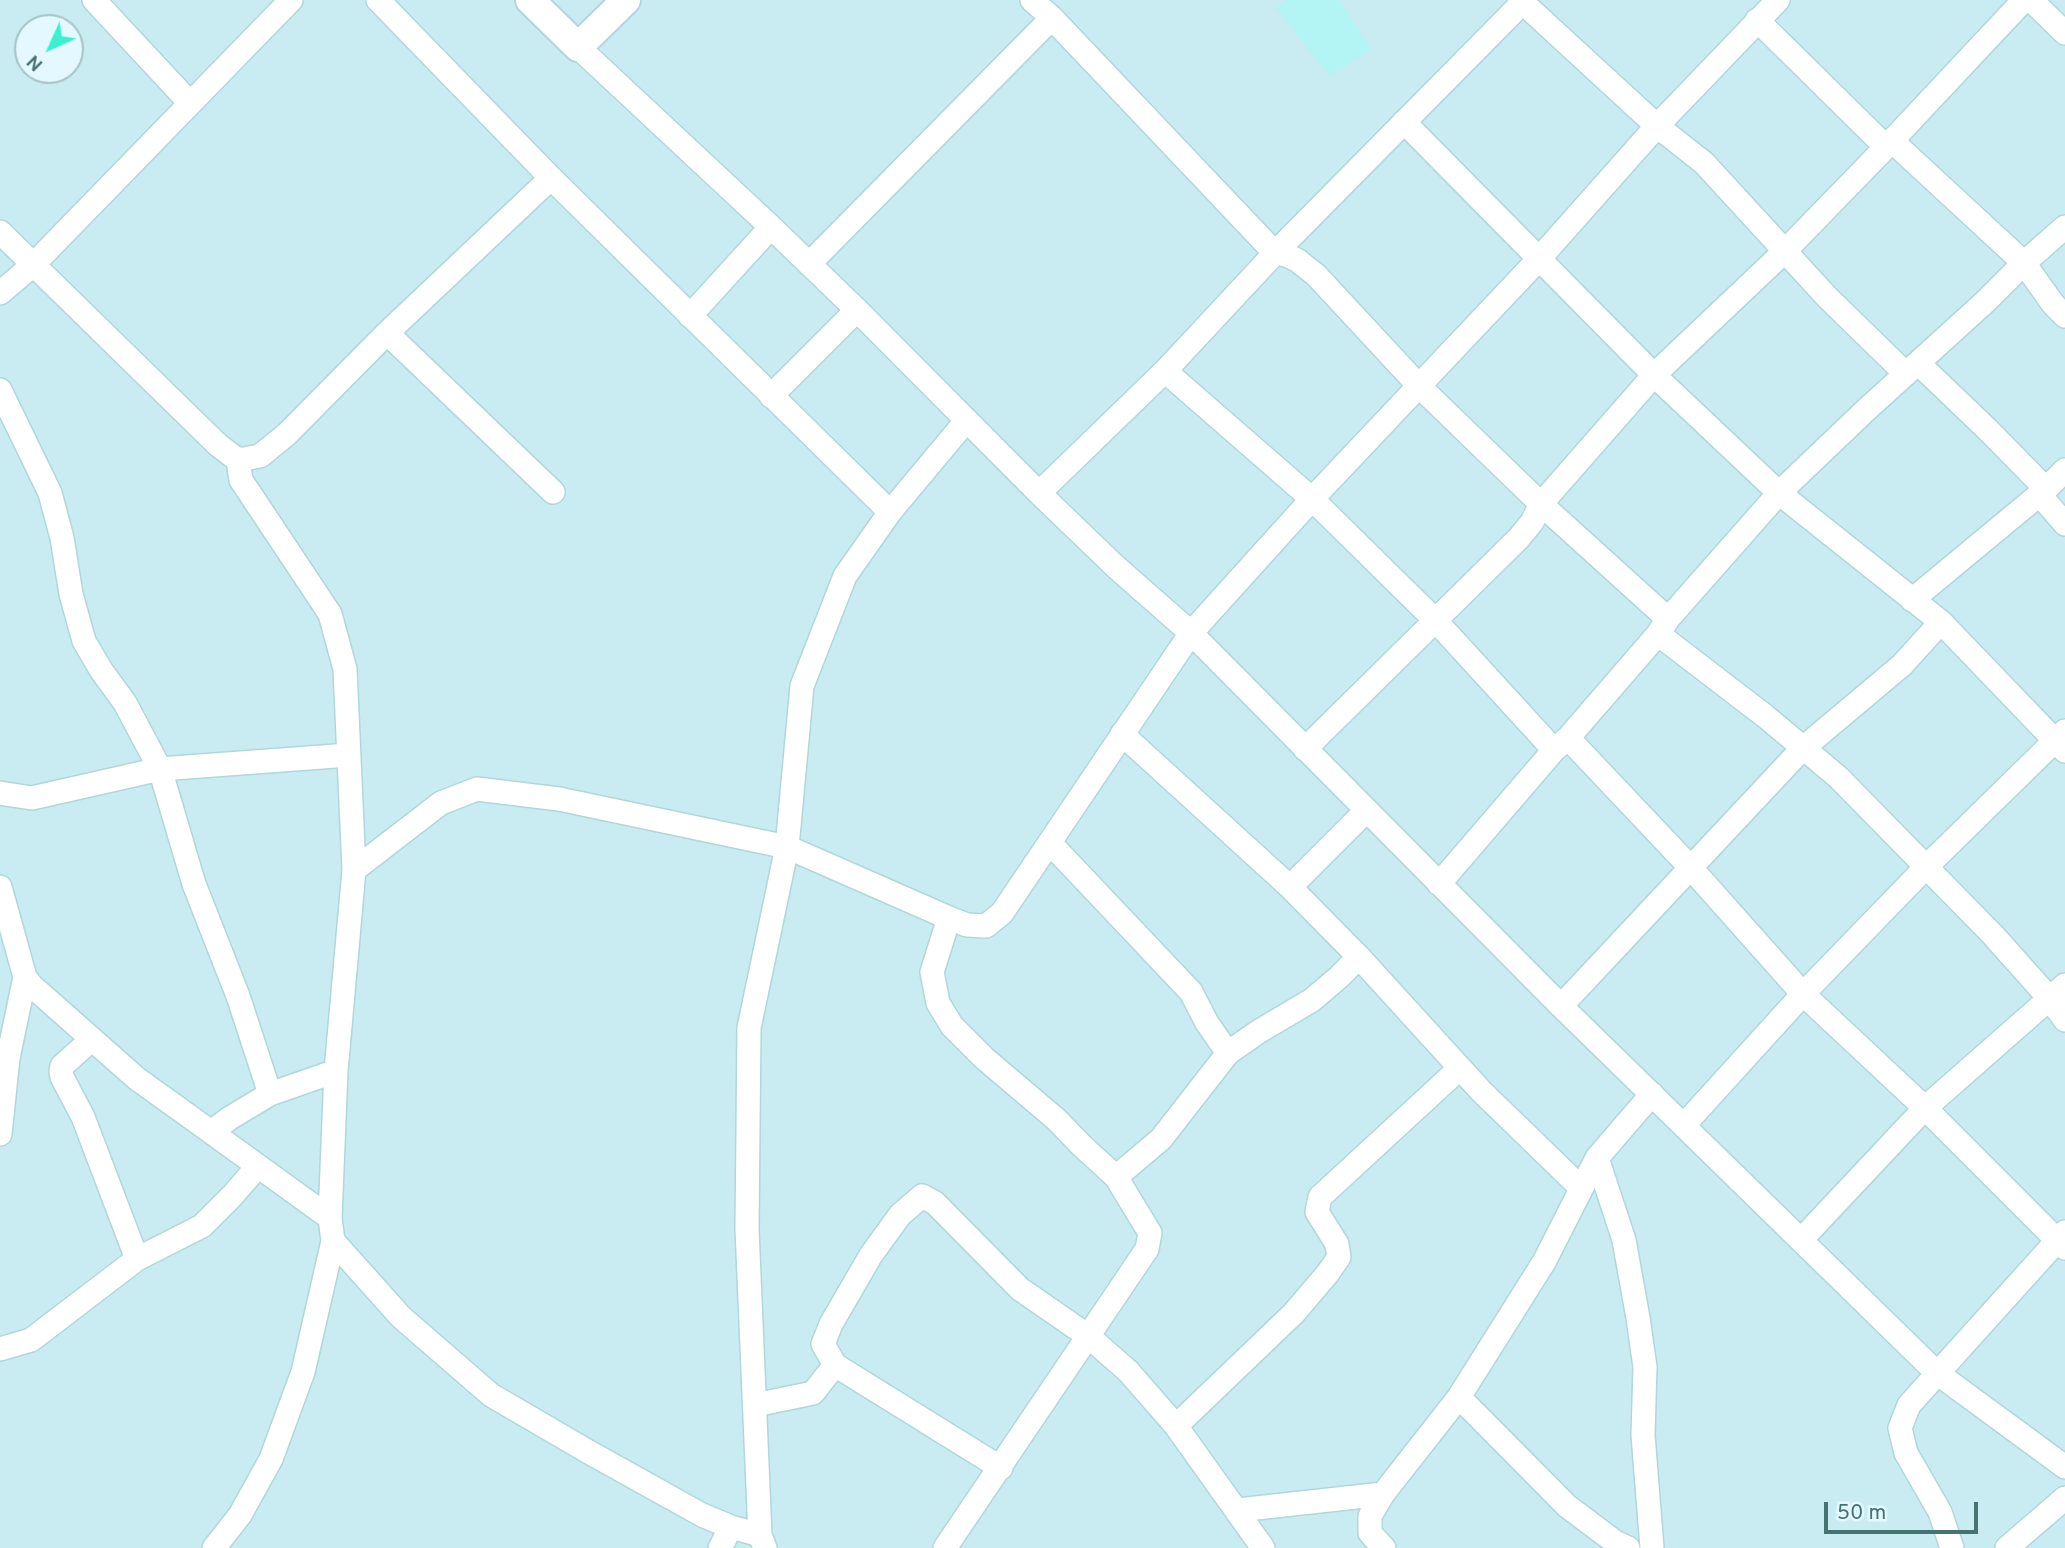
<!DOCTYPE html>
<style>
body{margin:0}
#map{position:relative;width:2065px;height:1548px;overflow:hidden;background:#dcf7fd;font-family:Overpass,sans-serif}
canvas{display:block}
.north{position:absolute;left:14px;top:14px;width:70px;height:70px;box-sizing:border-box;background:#e4f9ff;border:2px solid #a4c3c6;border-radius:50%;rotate:225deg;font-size:19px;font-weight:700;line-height:28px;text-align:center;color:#447371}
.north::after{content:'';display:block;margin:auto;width:24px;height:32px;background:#39f0cf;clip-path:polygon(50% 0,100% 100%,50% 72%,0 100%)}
.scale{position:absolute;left:1824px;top:1502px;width:154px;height:32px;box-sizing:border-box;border:4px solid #447371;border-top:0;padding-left:9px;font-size:21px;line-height:24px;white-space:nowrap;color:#447371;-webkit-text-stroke:5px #e4f9ff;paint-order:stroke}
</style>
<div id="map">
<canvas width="2065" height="1548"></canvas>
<div class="north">N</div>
<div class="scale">50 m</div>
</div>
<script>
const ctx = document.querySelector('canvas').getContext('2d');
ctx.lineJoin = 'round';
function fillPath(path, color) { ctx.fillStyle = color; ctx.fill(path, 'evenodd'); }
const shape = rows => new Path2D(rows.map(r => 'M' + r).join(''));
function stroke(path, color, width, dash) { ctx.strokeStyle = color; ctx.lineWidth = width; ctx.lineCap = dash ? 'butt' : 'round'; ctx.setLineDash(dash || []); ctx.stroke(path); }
const residential = shape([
 [0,0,2065,0,2065,1548,0,1548],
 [28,28,70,28,70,70,28,70]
]);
const building = shape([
 [1288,0,1340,0,1371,49,1330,76,1276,8]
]);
const minor = shape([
 [94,0,190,103],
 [378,0,551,178,890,512],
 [1032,0,1052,18,1275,253,1286,255,1297,260,1316,275,1419,386,1541,504,1668,619],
 [1520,0,1657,126,1704,163,1827,297,1906,374],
 [2031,0,2065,33],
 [1757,20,1886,147],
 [578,47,771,227,857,310,1039,493,1116,567,1191,633,1561,1006,1937,1373,2065,1467],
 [1404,122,1654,375,1779,493,1941,622,2065,751],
 [1892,141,2024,263,2053,304,2065,316],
 [0,232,218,445,238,460,260,456,287,434,387,333,551,178],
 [809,264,1052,18],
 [0,293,33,265,291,0],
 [690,316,771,227],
 [387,333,553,492],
 [1918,363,1988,430,2046,489],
 [1165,371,1312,499,1436,621,1554,750],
 [0,390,50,493,62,538,71,594,84,641,101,670,125,703,160,769,194,884,238,996,270,1094],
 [771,396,857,310],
 [238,460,241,480,330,614,345,669,354,870,336,1071,330,1218,333,1241,401,1317,491,1395,587,1451,702,1515,731,1527,760,1535],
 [1039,493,1165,371,1275,253,1525,0],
 [2039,494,2065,524],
 [1912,600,2046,489,2065,470],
 [1658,634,1765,716,1838,777,1993,935,2050,999,2065,1020],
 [1122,734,1290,887,1359,957,1481,1091,1581,1188],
 [1568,738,1690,867,1803,994,1925,1108,2065,1248],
 [1305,749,1519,538,1532,522,1541,504,1654,375,1785,251,1886,147,2024,0],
 [0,793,32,798,160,769,349,755],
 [1050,843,1191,992,1207,1023,1228,1053],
 [354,870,441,803,477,789,559,799,787,847,949,918,967,925,986,926,1002,913,1191,633,1312,499,1538,260,1657,126,1778,0],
 [1439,884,1554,750,1568,738,1658,634,1668,619,1779,493,1866,410,1985,302,2024,263,2065,227],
 [0,887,25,977,32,986,136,1078,211,1132,230,1118,270,1094,336,1071],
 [1290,887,1366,811],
 [949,918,932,972,938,1003,952,1026,984,1058,1057,1120,1081,1145,1116,1177,1161,1139,1228,1053,1258,1032,1312,1000,1339,977,1359,957],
 [1561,1006,1802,749,1902,665,1941,622],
 [91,1040,62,1066,61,1071,62,1077,83,1117,137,1259],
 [1684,1125,1803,994,1927,866,2065,731],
 [211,1132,330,1218],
 [0,1134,8,1058,25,977],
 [1597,1158,1624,1240,1638,1318,1645,1367,1643,1435,1652,1548],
 [1801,1240,1925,1108,2065,985],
 [0,1349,31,1340,137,1259,202,1226,232,1196,258,1166],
 [1459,1397,1567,1506,1615,1542,1628,1548],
 [755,1405,813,1393,835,1365],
 [1176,1426,1294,1313,1328,1273,1339,1257,1337,1244,1317,1212,1320,1197,1460,1068],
 [1001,1468,835,1365,823,1344,831,1324,871,1255,900,1215,922,1196,935,1203,1020,1289,1088,1336,1128,1371,1176,1426,1263,1548],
 [1238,1510,1383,1494],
 [214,1548,240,1515,271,1459,303,1372,333,1241],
 [720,1548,731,1527],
 [765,1548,760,1535,747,1229,749,1028,787,847,802,686,845,576,890,512,966,421],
 [945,1548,1147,1249,1150,1233,1116,1177],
 [1384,1548,1370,1533,1370,1516,1383,1494,1459,1397,1544,1262,1597,1158,1652,1094],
 [1952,1548,1940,1512,1906,1453,1900,1428,1909,1405,2065,1232],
 [2007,1548,2065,1498]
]);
const tertiary = shape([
 [530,0,578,47,626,0]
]);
fillPath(residential, '#c8ecf2');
fillPath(building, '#b3f4f4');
stroke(minor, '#b1d7d9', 26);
stroke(tertiary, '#b1d7d9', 32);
stroke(minor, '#fff', 23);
stroke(tertiary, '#fff', 28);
</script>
